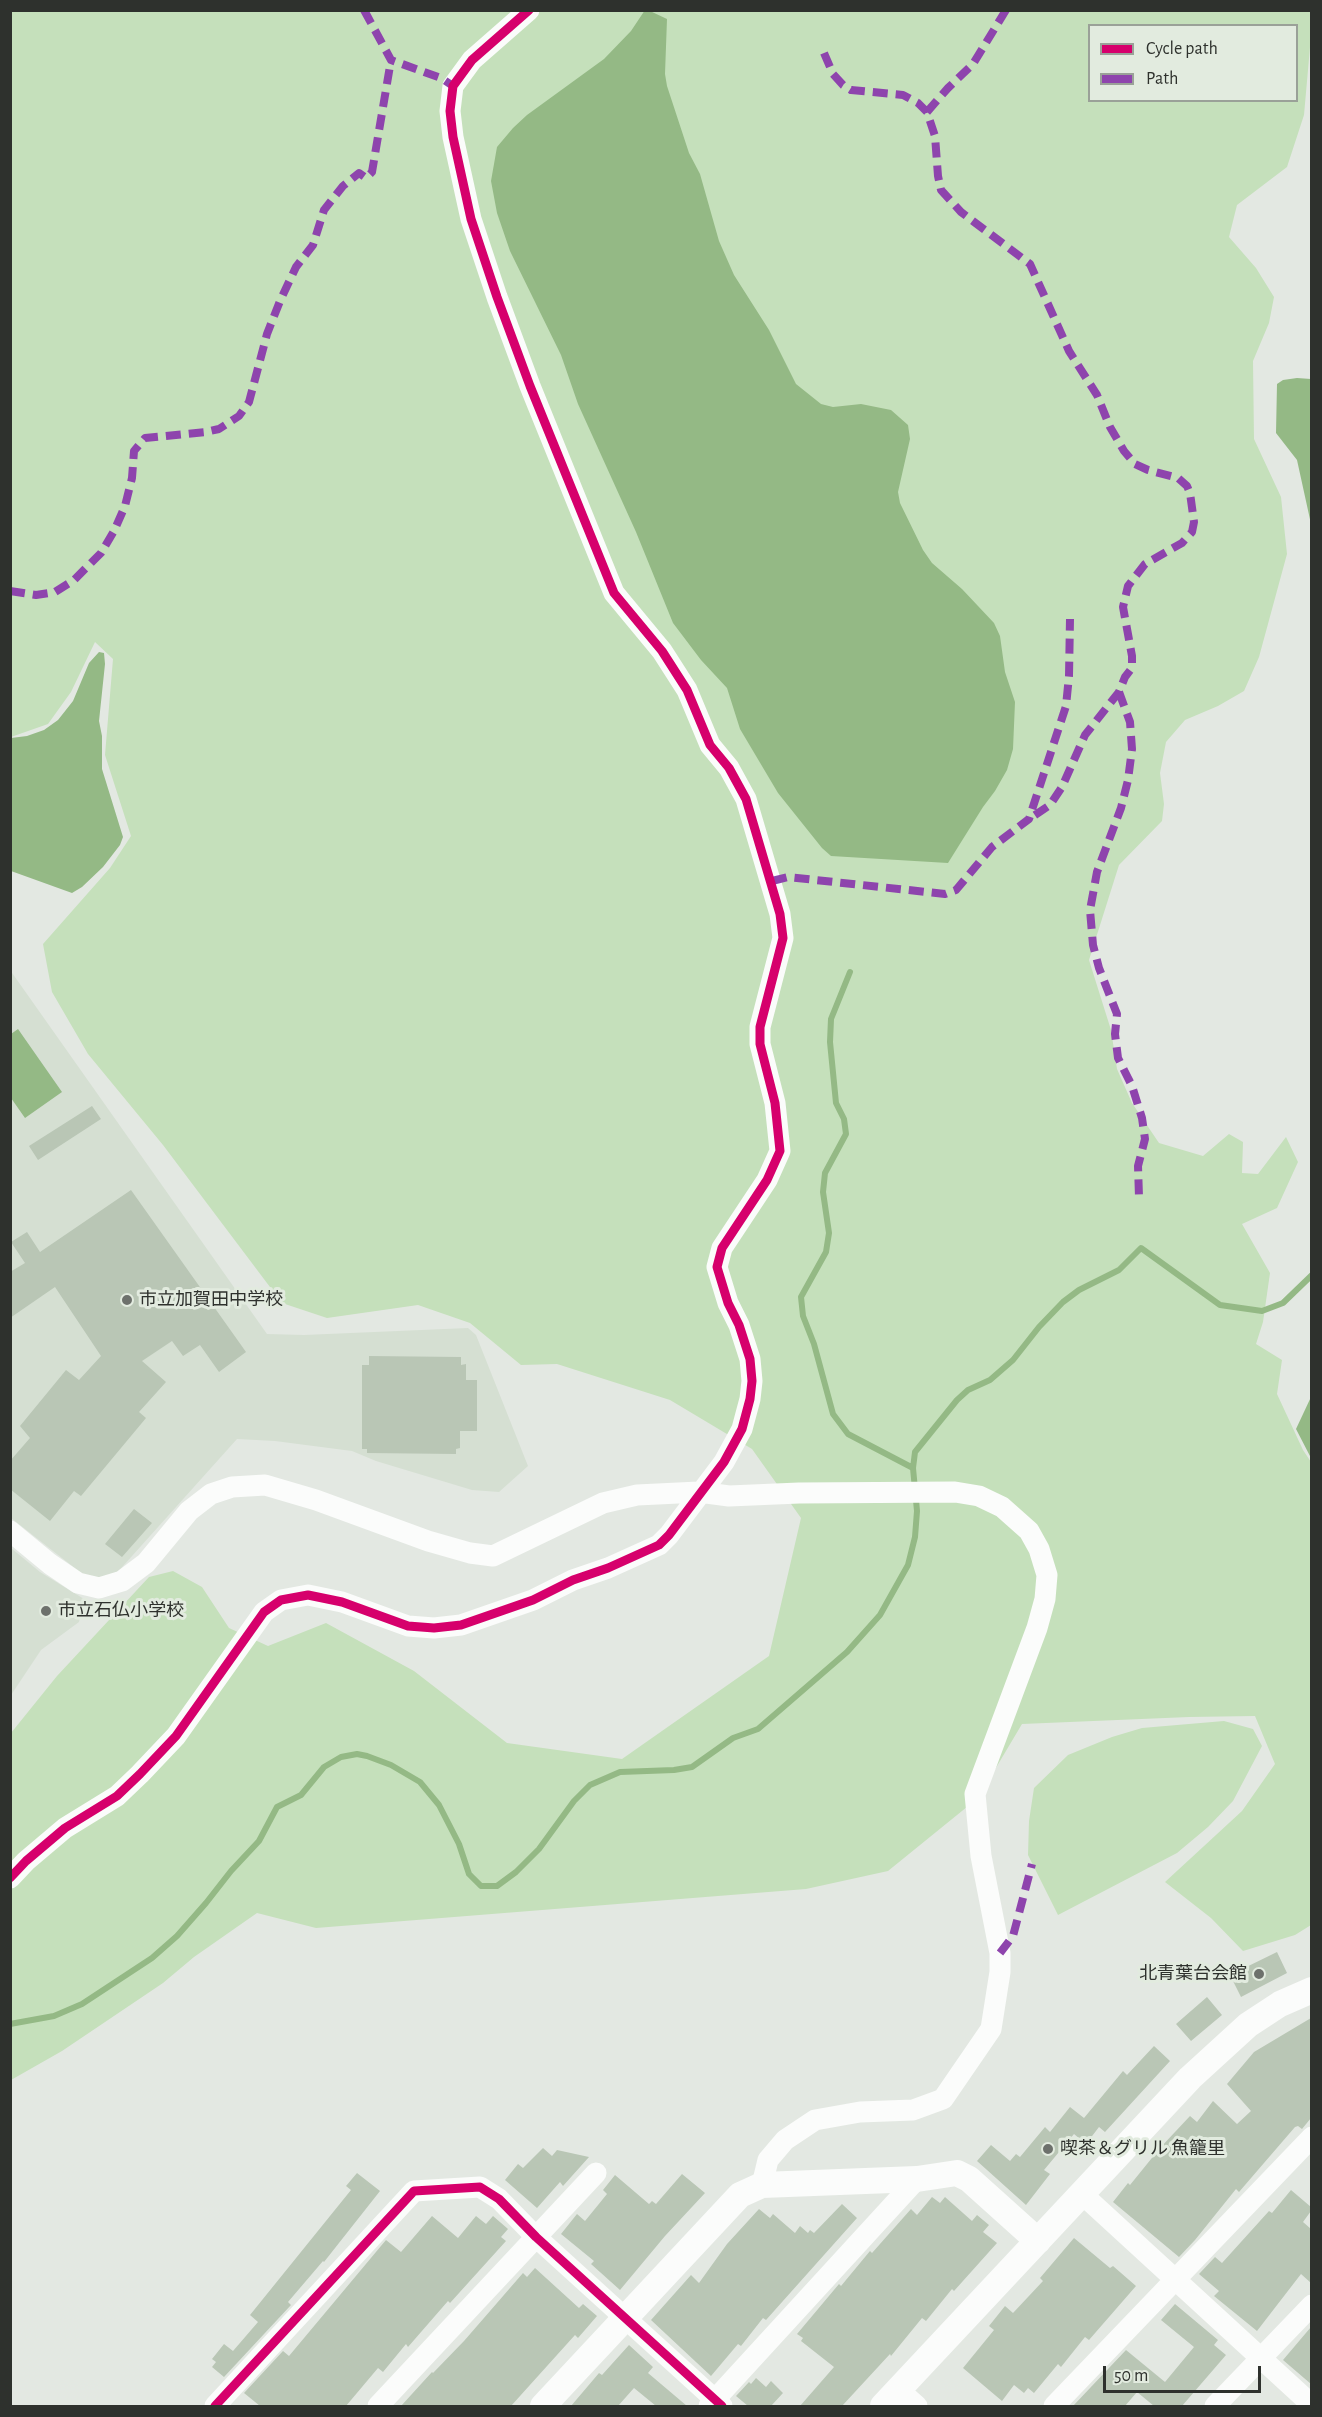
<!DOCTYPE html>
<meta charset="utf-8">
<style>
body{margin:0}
#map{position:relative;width:1322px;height:2417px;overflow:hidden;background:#e3e8e2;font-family:"Alegreya Sans",sans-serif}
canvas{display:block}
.frame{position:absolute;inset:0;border:12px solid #2e312d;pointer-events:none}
.legend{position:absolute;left:1088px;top:24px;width:210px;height:78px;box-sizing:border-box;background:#e2ebdf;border:2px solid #9aa198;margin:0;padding:8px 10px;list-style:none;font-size:18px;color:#2e312d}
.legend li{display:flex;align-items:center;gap:12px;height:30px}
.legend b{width:30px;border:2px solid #9aa198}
.scale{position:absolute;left:1103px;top:2366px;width:158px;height:27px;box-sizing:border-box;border:3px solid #2e312d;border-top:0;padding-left:8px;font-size:18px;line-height:21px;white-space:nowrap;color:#2e312d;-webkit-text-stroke:4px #e2ebdf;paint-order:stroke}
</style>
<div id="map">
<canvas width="1322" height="2417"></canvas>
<div class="frame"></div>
<ul class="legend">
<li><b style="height:8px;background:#d6006c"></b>Cycle path</li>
<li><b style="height:8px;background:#8e44ad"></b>Path</li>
</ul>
<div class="scale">50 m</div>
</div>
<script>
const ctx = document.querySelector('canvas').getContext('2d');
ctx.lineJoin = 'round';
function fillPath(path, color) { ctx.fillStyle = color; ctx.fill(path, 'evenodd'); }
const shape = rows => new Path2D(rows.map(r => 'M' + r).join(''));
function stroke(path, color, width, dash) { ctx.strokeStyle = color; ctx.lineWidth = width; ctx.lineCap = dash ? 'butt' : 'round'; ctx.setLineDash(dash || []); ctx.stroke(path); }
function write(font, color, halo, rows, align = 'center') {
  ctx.font = font + ' "Alegreya Sans","Noto Sans JP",sans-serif'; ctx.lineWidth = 6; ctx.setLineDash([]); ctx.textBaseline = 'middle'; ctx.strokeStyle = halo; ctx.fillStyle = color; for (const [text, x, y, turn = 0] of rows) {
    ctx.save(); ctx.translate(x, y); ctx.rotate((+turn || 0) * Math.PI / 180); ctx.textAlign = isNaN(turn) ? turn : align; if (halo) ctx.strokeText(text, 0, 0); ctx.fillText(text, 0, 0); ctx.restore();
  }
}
const built = shape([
 [10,970,267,1334,304,1335,468,1328,476,1335,528,1466,499,1492,472,1490,376,1461,352,1451,275,1441,237,1439,115,1575,90,1580,11,1518],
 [11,1548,40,1572,84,1599,79,1622,41,1650,11,1695]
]);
const green = shape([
 [11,11,1311,11,1311,36,1304,115,1287,167,1237,205,1229,237,1256,268,1274,297,1269,323,1253,361,1254,439,1281,497,1287,554,1259,657,1244,691,1218,706,1185,720,1166,742,1160,773,1164,804,1162,821,1119,865,1089,960,1111,1030,1117,1069,1132,1103,1159,1143,1203,1156,1229,1134,1243,1142,1242,1173,1258,1174,1286,1137,1298,1162,1277,1208,1242,1224,1270,1273,1263,1322,1256,1344,1282,1360,1277,1394,1303,1450,1311,1462,1311,1925,1295,1935,1243,1951,1211,1918,1165,1882,1242,1811,1275,1764,1255,1716,1189,1717,1022,1724,978,1798,888,1871,806,1889,316,1928,257,1913,194,1957,163,1983,62,2051,11,2080,11,1733,57,1676,149,1577,173,1571,202,1587,229,1628,268,1646,326,1623,414,1671,507,1743,622,1759,769,1656,801,1518,752,1449,670,1400,557,1364,521,1365,470,1323,418,1305,327,1318,282,1303,163,1145,88,1054,52,992,43,944,110,868,131,836,105,755,113,659,95,642,71,692,48,724,11,737],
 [1090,26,1296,26,1296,100,1090,100],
 [1224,1721,1253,1729,1262,1746,1233,1801,1208,1827,1177,1853,1058,1915,1028,1855,1029,1821,1034,1788,1068,1755,1112,1737,1142,1728]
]);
const water = shape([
 [645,10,650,11,667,19,665,74,667,86,689,153,700,174,719,241,734,275,769,330,796,384,821,404,833,407,861,404,891,410,908,425,910,439,898,492,900,503,923,550,932,563,962,589,994,623,1000,636,1005,672,1015,702,1013,749,1007,770,995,791,983,807,948,863,831,856,822,848,778,793,740,729,727,688,701,660,673,623,636,532,578,404,561,355,510,251,497,213,491,181,497,147,513,128,527,115,604,59,631,31],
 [1297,378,1311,379,1311,524,1297,460,1276,433,1277,384,1283,380],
 [99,652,104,653,105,664,99,721,102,736,102,769,123,837,120,845,103,867,82,887,72,893,11,871,11,738,27,736,44,730,58,720,73,701,89,663],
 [18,1029,62,1092,25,1118,11,1098,11,1034],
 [1311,1397,1311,1458,1296,1429]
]);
const stream = shape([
 [850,972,831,1019,830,1042,836,1103,844,1119,846,1134,825,1173,823,1192,829,1233,826,1252,801,1297,803,1316,814,1344,833,1414,848,1434,913,1468],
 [10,2024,54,2016,82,2004,152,1958,177,1936,206,1903,231,1871,259,1841,277,1807,301,1795,324,1767,341,1757,357,1754,367,1756,391,1765,420,1782,439,1805,459,1844,469,1874,481,1886,497,1886,516,1872,539,1849,574,1801,590,1785,620,1772,674,1770,692,1767,733,1738,758,1729,847,1652,880,1615,908,1565,915,1537,917,1511,913,1468,915,1452,957,1400,968,1390,990,1380,1013,1360,1039,1327,1063,1302,1079,1290,1119,1270,1141,1248,1220,1305,1262,1311,1283,1303,1312,1275]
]);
const building = shape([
 [92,1106,101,1119,38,1160,29,1146],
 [131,1190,246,1352,219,1372,200,1345,183,1356,172,1341,142,1361,166,1382,139,1412,146,1418,81,1496,74,1491,50,1521,10,1489,10,1461,30,1438,20,1426,66,1370,79,1380,101,1356,55,1287,10,1318,10,1272,25,1263,11,1242,27,1232,40,1252],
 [369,1356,461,1357,461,1365,466,1364,466,1380,477,1380,477,1431,460,1431,460,1448,456,1449,456,1454,367,1453,367,1449,362,1449,362,1365,369,1365],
 [134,1509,152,1523,122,1557,105,1544],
 [1277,1952,1287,1973,1241,1997,1230,1975],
 [1207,1997,1222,2015,1191,2041,1176,2024],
 [1311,2018,1311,2118,1302,2129,1298,2126,1295,2127,1239,2192,1236,2189,1195,2240,1179,2257,1113,2202,1128,2183,1130,2185,1160,2148,1190,2116,1197,2122,1213,2101,1237,2124,1251,2111,1227,2084,1254,2052],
 [1154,2046,1170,2061,1105,2132,1099,2127,1086,2144,1074,2134,1044,2170,1050,2174,1026,2205,977,2161,991,2145,1010,2161,1016,2154,1020,2157,1045,2127,1050,2132,1070,2107,1084,2118,1123,2071,1127,2075],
 [543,2148,552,2156,557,2150,589,2157,563,2186,560,2182,537,2208,505,2180,518,2164,523,2168],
 [357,2173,380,2191,324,2262,323,2261,288,2302,291,2305,224,2377,212,2367,216,2362,212,2359,224,2344,233,2351,258,2322,250,2315,351,2190,346,2186],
 [682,2174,705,2193,665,2236,620,2290,591,2264,594,2261,561,2234,577,2214,585,2221,607,2194,603,2190,615,2175,649,2204,652,2201,656,2204],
 [1291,2190,1311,2207,1311,2211,1303,2222,1311,2229,1311,2283,1301,2274,1257,2331,1214,2296,1219,2291,1199,2274,1215,2257,1222,2263,1269,2211,1272,2213],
 [932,2197,940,2203,945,2197,972,2221,977,2215,989,2225,983,2232,997,2243,954,2291,952,2289,926,2321,922,2318,891,2356,890,2354,842,2406,800,2406,834,2367,801,2341,803,2338,797,2334,839,2284,841,2286,870,2251,872,2253,911,2209,917,2215],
 [842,2204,857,2218,766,2320,763,2318,741,2346,738,2344,711,2376,651,2320,691,2275,699,2283,727,2244,759,2209,770,2218,773,2214,795,2233,800,2226,808,2233,810,2230,814,2233],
 [432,2216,458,2238,476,2216,486,2224,493,2216,508,2229,501,2237,506,2241,450,2303,448,2301,408,2347,406,2344,383,2372,378,2368,346,2406,260,2406,244,2393,283,2351,289,2356,386,2240,401,2252],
 [1074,2238,1110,2268,1113,2266,1136,2286,1089,2340,1085,2337,1061,2367,1058,2364,1034,2393,1028,2388,1024,2393,1014,2385,1002,2401,963,2368,994,2330,989,2326,1005,2306,1013,2313,1043,2281,1040,2278],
 [535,2268,579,2308,583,2304,597,2316,578,2338,575,2335,511,2406,401,2406,432,2372,433,2373,464,2341,523,2273,527,2277],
 [1175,2304,1218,2340,1214,2345,1226,2355,1182,2406,1154,2406,1137,2392,1125,2406,1073,2406,1126,2350,1165,2382,1194,2347,1161,2320],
 [1311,2327,1311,2384,1283,2360],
 [629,2345,653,2367,648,2373,687,2406,656,2406,634,2388,618,2406,571,2406,599,2373,602,2375],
 [756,2378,766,2387,771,2381,783,2393,771,2406,748,2406,736,2396,749,2382,751,2384]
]);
const minor = shape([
 [10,1531,50,1564,78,1583,99,1588,122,1581,146,1563,189,1511,211,1494,232,1487,265,1485,316,1500,428,1541,470,1553,493,1556,603,1503,637,1495,699,1492,729,1496,799,1493,955,1492,979,1496,1002,1507,1029,1531,1039,1549,1047,1575,1045,1599,1037,1628,975,1794,981,1856,1000,1953,1000,1972,991,2029,943,2099,913,2110,860,2112,815,2120,785,2140,768,2160,762,2185],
 [10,1878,26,1861,65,1828,117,1796,140,1774,176,1736,264,1612,281,1600,308,1595,342,1602,408,1626,434,1628,461,1625,533,1600,573,1580,608,1568,659,1545,669,1535,724,1462,742,1429,750,1399,752,1381,750,1359,739,1325,728,1303,717,1267,722,1248,767,1180,780,1151,775,1103,760,1044,760,1027,783,938,780,914,746,799,729,768,710,745,687,690,662,651,614,593,530,386,497,297,471,219,453,137,450,111,453,86,472,60,529,10],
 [1081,2193,1312,2405],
 [899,2390,917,2406],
 [215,2406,414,2191,480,2187,499,2199,536,2237,722,2406],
 [378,2406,596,2173],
 [709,2406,917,2179],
 [1054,2406,1312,2137],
 [1215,2406,1312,2305]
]);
const tertiary = shape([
 [543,2406,740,2195,762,2185,917,2179,957,2173,969,2179,1038,2241],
 [883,2406,1190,2078,1248,2025,1280,2004,1312,1990]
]);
const quiet = shape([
 [364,10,391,60,441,78,453,86],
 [824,53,833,74,843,85,851,90,903,95,918,103,927,112,935,136,938,176,941,190,961,212,1030,264,1069,351,1097,395,1110,427,1124,451,1135,464,1148,470,1178,478,1187,486,1190,493,1194,522,1192,532,1182,543,1145,564,1128,586,1123,607,1132,656,1132,668,1125,677,1119,692,1085,735,1062,787,1050,805,1029,819],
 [927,112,948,88,973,64,1006,10],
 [10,591,36,595,55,592,74,580,101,553,114,531,125,506,132,478,134,451,145,438,206,432,219,429,239,416,249,402,267,334,280,301,296,267,313,245,324,210,343,186,359,173,366,178,372,172,391,60],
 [1119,692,1130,722,1132,749,1128,780,1121,808,1097,872,1090,910,1093,945,1099,968,1117,1014,1115,1034,1118,1058,1132,1086,1142,1118,1145,1139,1138,1166,1139,1197],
 [772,881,788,877,945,894,956,890,992,847,1029,819,1066,706,1069,676,1070,619],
 [1000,1953,1013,1936,1032,1864]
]);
const cycleway = shape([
 [10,1878,26,1861,65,1828,117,1796,140,1774,176,1736,264,1612,281,1600,308,1595,342,1602,408,1626,434,1628,461,1625,533,1600,573,1580,608,1568,659,1545,669,1535,724,1462,742,1429,750,1399,752,1381,750,1359,739,1325,728,1303,717,1267,722,1248,767,1180,780,1151,775,1103,760,1044,760,1027,783,938,780,914,746,799,729,768,710,745,687,690,662,651,614,593,530,386,497,297,471,219,453,137,450,111,453,86,472,60,529,10],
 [215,2406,414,2191,480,2187,499,2199,536,2237,722,2406]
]);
const markers = [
 [127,1300,6,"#6d716c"],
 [46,1611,6,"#6d716c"],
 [1259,1974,6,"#6d716c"],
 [1048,2149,6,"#6d716c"]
];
const poiNames = [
 ["市立加賀田中学校",139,1300],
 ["市立石仏小学校",58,1611],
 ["北青葉台会館",1247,1974,"right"],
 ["喫茶＆グリル 魚籠里",1060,2149]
];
fillPath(built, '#d5dfd2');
fillPath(green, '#c5e0bb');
fillPath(water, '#94b985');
stroke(stream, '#94b985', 6);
fillPath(building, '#b9c6b5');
stroke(minor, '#fbfcfb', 21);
stroke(tertiary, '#fbfcfb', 26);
stroke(quiet, '#8e44ad', 8, [15, 8]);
stroke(cycleway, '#d6006c', 9);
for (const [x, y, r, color] of markers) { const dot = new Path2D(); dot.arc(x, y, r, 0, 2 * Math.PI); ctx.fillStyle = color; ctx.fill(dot); stroke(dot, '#e2ebdf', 2); }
write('18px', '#2e312d', '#e2ebdf', poiNames, 'left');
</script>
